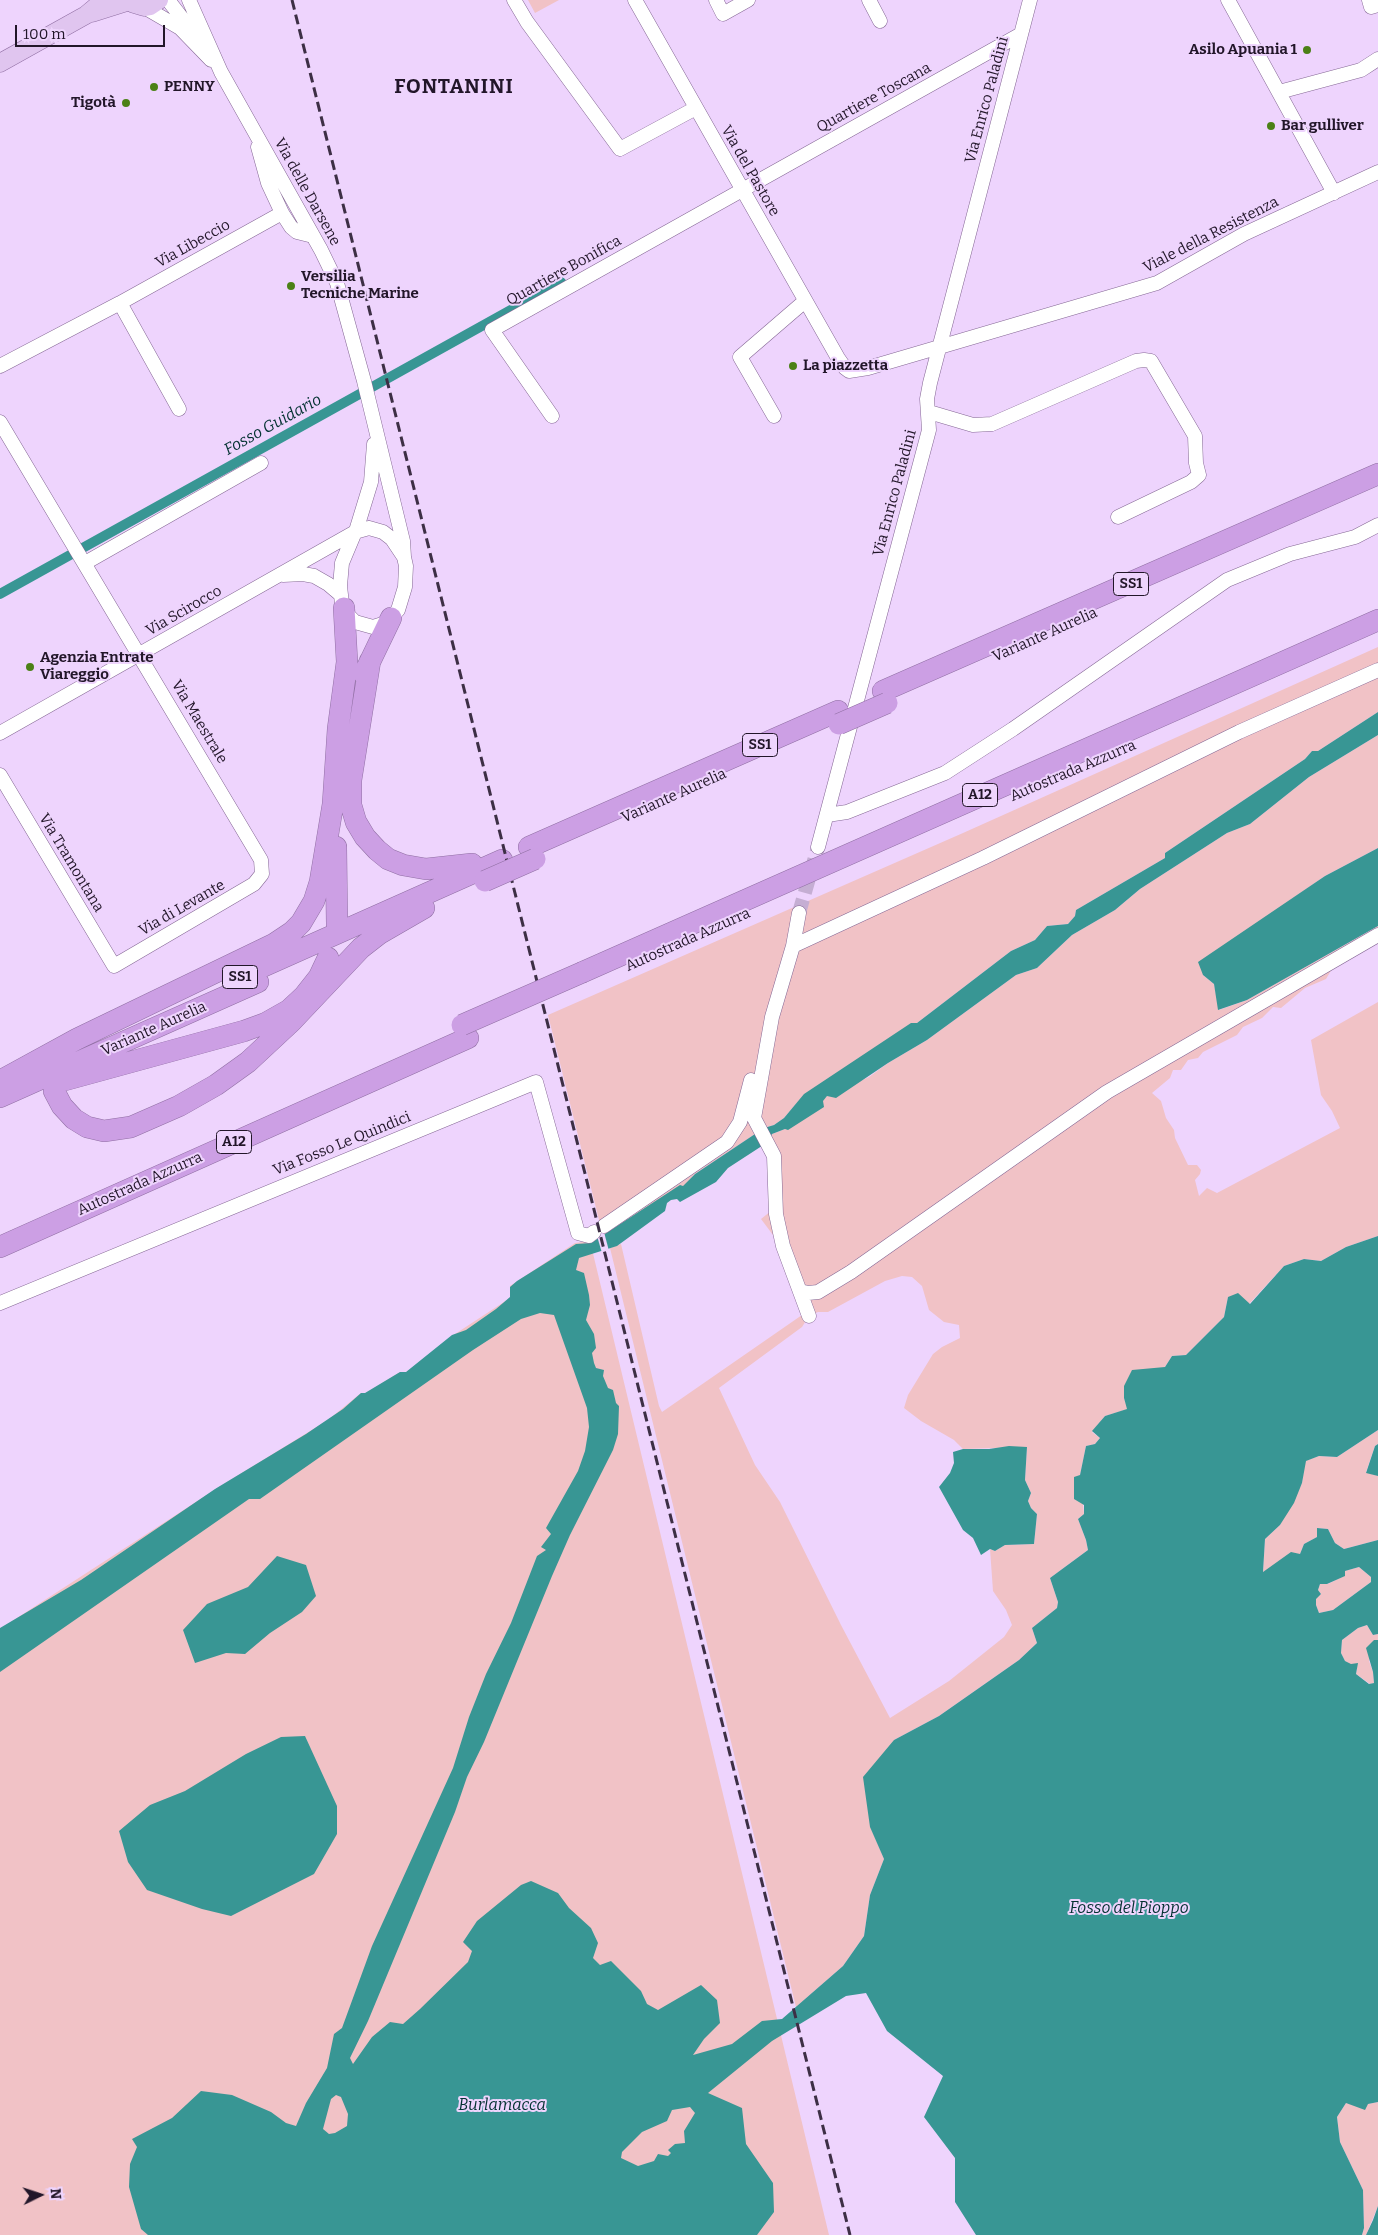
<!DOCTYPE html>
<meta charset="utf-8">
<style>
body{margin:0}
#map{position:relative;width:1378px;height:2235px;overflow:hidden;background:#eed4fd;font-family:Bitter,serif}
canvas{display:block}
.north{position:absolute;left:15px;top:2170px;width:50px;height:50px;-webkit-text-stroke:4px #eed4fd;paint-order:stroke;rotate:86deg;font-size:14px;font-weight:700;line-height:20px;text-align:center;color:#221629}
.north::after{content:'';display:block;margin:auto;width:18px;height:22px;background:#221629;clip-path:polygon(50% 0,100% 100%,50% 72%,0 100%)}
.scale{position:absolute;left:15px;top:25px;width:150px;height:22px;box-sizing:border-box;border:2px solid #221629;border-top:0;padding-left:6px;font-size:15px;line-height:18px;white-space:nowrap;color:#221629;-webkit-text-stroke:4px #eed4fd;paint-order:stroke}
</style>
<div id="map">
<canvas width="1378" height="2235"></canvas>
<div class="north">N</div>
<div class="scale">100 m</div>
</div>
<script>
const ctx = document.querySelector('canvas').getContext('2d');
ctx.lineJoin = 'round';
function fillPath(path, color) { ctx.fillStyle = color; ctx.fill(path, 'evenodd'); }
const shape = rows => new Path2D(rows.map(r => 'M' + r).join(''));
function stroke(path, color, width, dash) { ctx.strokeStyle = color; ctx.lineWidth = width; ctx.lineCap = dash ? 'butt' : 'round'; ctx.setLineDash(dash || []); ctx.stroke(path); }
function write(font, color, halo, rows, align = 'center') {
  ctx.font = font + ' Bitter,serif'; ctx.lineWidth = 4; ctx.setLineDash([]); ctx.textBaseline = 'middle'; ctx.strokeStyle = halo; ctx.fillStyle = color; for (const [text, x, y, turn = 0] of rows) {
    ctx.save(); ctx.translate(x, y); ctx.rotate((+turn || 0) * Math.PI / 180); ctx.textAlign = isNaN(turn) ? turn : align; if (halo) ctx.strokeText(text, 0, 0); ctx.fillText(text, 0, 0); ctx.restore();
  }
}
const green = shape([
 [528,0,559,0,535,13],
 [1378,647,1378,712,1318,751,1312,751,1305,759,1165,853,1165,858,1076,910,1075,916,1068,924,1047,926,1035,940,1011,951,917,1023,911,1024,803,1096,784,1118,774,1125,764,1128,695,1174,683,1187,680,1186,603,1236,548,1015,963,833],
 [1378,735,1378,848,1325,876,1289,901,1203,975,1214,984,1219,1010,1247,1000,1378,926,1378,935,1332,969,1326,979,1305,988,1281,1008,1273,1007,1262,1018,1243,1027,1237,1035,1203,1052,1198,1058,1188,1060,1181,1070,1173,1070,1170,1078,1152,1093,1161,1101,1166,1118,1174,1130,1175,1138,1188,1165,1197,1165,1201,1170,1200,1174,1195,1180,1199,1196,1207,1188,1217,1193,1340,1128,1332,1111,1321,1095,1311,1040,1378,1002,1378,1236,1346,1247,1321,1261,1304,1259,1284,1266,1249,1304,1228,1297,1224,1317,1186,1355,1172,1356,1165,1367,1124,1398,1128,1409,1105,1416,1092,1432,1100,1438,1095,1444,1086,1446,1080,1475,1084,1514,1078,1519,1086,1540,1088,1550,1050,1578,1058,1602,1057,1608,1032,1628,1037,1643,1019,1660,939,1716,894,1740,871,1828,884,1859,870,1895,864,1936,843,1966,796,2007,610,1248,621,1244,659,1406,662,1412,802,1315,776,1239,761,1219,776,1207,768,1142,772,1134,785,1129,827,1096,869,1077,888,1063,927,1040,1016,975,1037,968,1072,935,1115,910,1140,889,1227,833,1250,824,1309,777],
 [902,1276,912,1277,922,1286,929,1310,944,1322,959,1325,960,1338,942,1347,933,1354,908,1395,904,1408,921,1421,954,1440,963,1449,1027,1447,1025,1480,1031,1493,1028,1501,1031,1508,1037,1514,1034,1544,1005,1545,995,1551,990,1549,993,1591,1006,1610,1012,1625,1004,1637,949,1681,890,1718,841,1625,780,1502,755,1465,719,1388,802,1327,809,1316,818,1312,828,1312,885,1281],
 [590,1241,829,2235,0,2235,0,1629,219,1487,328,1420,361,1393,366,1393,400,1372,407,1372,452,1336,510,1298,510,1286,575,1243],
 [1378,1430,1378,1444,1375,1446,1366,1472,1378,1476,1378,1540,1344,1549,1335,1543,1328,1529,1317,1528,1317,1537,1304,1544,1300,1554,1263,1572,1265,1539,1280,1525,1302,1483,1305,1461,1319,1456,1337,1457],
 [1359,1567,1371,1577,1371,1582,1333,1610,1319,1613,1316,1605,1315,1599,1321,1594,1318,1590,1320,1584,1328,1584,1344,1576,1345,1571],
 [1367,1625,1373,1635,1378,1634,1378,1640,1374,1640,1369,1661,1373,1672,1374,1683,1370,1684,1356,1674,1357,1669,1345,1661,1341,1653,1342,1640,1358,1628],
 [1378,2102,1378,2206,1366,2235,1362,2235,1364,2228,1363,2190,1340,2142,1337,2117,1346,2103,1368,2104]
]);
const water = shape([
 [1378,712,1378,735,1309,777,1250,824,1227,833,1140,889,1115,910,1072,935,1037,968,1016,975,927,1040,888,1063,836,1098,827,1096,823,1101,824,1107,788,1130,785,1129,772,1134,768,1142,728,1168,716,1182,680,1202,677,1199,671,1200,667,1203,665,1211,617,1246,579,1258,576,1270,584,1273,589,1295,590,1305,586,1320,594,1334,596,1348,592,1353,594,1363,596,1368,604,1370,603,1376,608,1388,613,1390,616,1403,619,1406,618,1434,613,1450,570,1535,552,1576,484,1742,467,1777,455,1812,368,2021,350,2058,353,2064,372,2037,390,2022,403,2024,420,2009,468,1962,472,1951,463,1942,477,1921,521,1885,531,1881,558,1893,569,1908,591,1928,598,1943,593,1958,600,1965,611,1961,641,1991,647,2004,658,2010,701,1985,717,2000,720,2023,704,2039,693,2055,732,2044,762,2021,782,2019,843,1966,864,1936,870,1895,884,1859,870,1827,863,1777,894,1740,939,1716,1019,1660,1037,1643,1032,1628,1057,1608,1058,1602,1050,1578,1088,1550,1086,1540,1078,1519,1084,1514,1084,1505,1074,1499,1074,1477,1080,1475,1086,1446,1095,1444,1100,1438,1092,1431,1105,1416,1127,1409,1124,1398,1124,1386,1132,1370,1165,1367,1172,1356,1186,1355,1224,1317,1228,1297,1238,1293,1250,1304,1284,1266,1304,1259,1321,1261,1346,1247,1378,1236,1378,1430,1337,1457,1319,1456,1306,1461,1302,1483,1294,1503,1280,1525,1265,1539,1263,1572,1291,1552,1300,1554,1304,1544,1317,1537,1317,1528,1328,1529,1335,1543,1344,1549,1378,1540,1378,1634,1373,1635,1367,1625,1358,1628,1342,1640,1341,1653,1345,1661,1351,1664,1358,1663,1356,1674,1369,1684,1374,1683,1373,1672,1366,1648,1374,1640,1378,1640,1378,2102,1368,2104,1365,2110,1346,2103,1337,2117,1340,2142,1363,2190,1364,2228,1362,2235,976,2235,955,2202,955,2158,924,2117,943,2076,887,2031,866,1993,846,1996,772,2041,708,2093,742,2108,746,2144,773,2183,774,2212,757,2235,148,2235,141,2229,129,2187,130,2164,137,2147,132,2139,172,2118,201,2091,232,2095,271,2112,286,2123,296,2126,306,2103,327,2068,334,2034,342,2028,372,1946,453,1768,469,1717,486,1674,511,1623,537,1556,546,1550,541,1547,551,1534,546,1528,578,1471,585,1451,589,1427,587,1408,554,1315,540,1313,521,1319,473,1350,260,1499,249,1499,0,1672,0,1628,81,1580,215,1489,306,1434,343,1409,361,1393,365,1393,400,1372,406,1372,452,1335,466,1330,496,1309,510,1297,510,1287,517,1281,576,1244,591,1243,680,1185,683,1186,695,1174,764,1128,774,1125,784,1118,804,1094,911,1023,917,1023,1011,951,1035,940,1047,926,1068,924,1075,916,1076,910,1165,858,1165,853,1305,759,1312,751,1318,751],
 [1359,1567,1371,1577,1371,1582,1333,1610,1319,1613,1316,1605,1316,1599,1321,1594,1318,1590,1320,1584,1327,1584,1345,1576,1345,1571],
 [336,2095,341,2097,348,2114,347,2126,335,2133,329,2134,323,2129,331,2099],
 [690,2107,695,2113,684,2131,685,2143,675,2144,668,2150,671,2153,668,2156,658,2154,654,2161,638,2166,621,2158,622,2152,642,2132,667,2121,672,2110],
 [1378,848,1378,926,1247,1000,1218,1010,1214,984,1203,975,1198,962,1325,876],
 [1378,1444,1378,1476,1366,1473,1375,1446],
 [1009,1446,1027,1447,1025,1480,1031,1493,1028,1501,1031,1508,1037,1514,1034,1544,1005,1545,995,1551,990,1549,981,1555,973,1538,963,1530,939,1487,950,1473,954,1463,953,1452,963,1449,989,1449],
 [277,1556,306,1565,316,1596,302,1612,270,1633,245,1654,226,1653,195,1663,183,1630,207,1604,248,1587],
 [305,1736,337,1806,337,1834,314,1874,231,1916,202,1909,147,1890,128,1862,119,1831,150,1805,185,1791,246,1754,281,1737],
 [1378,2206,1378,2235,1366,2235,1373,2220]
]);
const pier = shape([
 [604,1232,609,1251,602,1253,597,1236]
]);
const canal = shape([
 [0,594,561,282]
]);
const minorTunnel = shape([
 [799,913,818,847]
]);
const minor = shape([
 [168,0,192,31],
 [189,0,221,72,321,250,337,283,364,381,403,541,404,557],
 [514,0,527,22,620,149,696,108],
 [635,0,838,358,845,368,849,371,868,368,1157,283,1244,234,1378,172],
 [716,0,723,14,748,0],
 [869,0,880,21],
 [1228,0,1334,193],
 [1369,0,1371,7,1378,5],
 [144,7,180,28,211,60],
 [1279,92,1361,70,1378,59],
 [258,147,268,183,282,213,291,227,297,232,313,236],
 [120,303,179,409],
 [0,366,120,303,282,213],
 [929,412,973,425,992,424,1136,361,1144,360,1151,361,1195,436,1196,463,1199,475,1191,482,1118,517],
 [552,416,492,330,1021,34],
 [774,416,740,357,805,301],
 [0,422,261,860,262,874,254,884,114,966,0,775],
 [369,528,383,532,392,539,404,557,406,566,405,587,398,610,386,623,373,627,355,622,346,613,342,604,340,586,342,563,355,532,369,528],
 [356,531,371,482,374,444],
 [85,563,261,463],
 [283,575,303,574,314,576,328,584,341,595],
 [0,733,355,532],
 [827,815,847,812,945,773,1013,729,1227,580,1290,554,1355,537,1378,525],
 [818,847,929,430,927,399,930,383,1030,0],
 [799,913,793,946,772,1017,754,1118,774,1156,776,1214,783,1246,809,1316],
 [793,946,983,858,1239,732,1378,670],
 [604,1226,727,1142,740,1122,751,1080],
 [800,1291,808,1293,818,1292,851,1272,1107,1092,1378,935],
 [0,1303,536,1082,578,1233,589,1236,594,1232]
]);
const major = shape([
 [129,0,134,4,144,7,150,6,159,0],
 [92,13,130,1],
 [0,63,86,15,104,0]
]);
const highway = shape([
 [370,661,351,780,351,805,356,822,365,837,377,850,388,859,403,865,426,869,472,864],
 [364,674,391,618],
 [883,691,1378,474],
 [336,847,337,925],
 [529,847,838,711],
 [583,972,1378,620],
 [235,979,502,860],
 [65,1080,244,1031,266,1023,289,1010,304,996,319,977,328,958],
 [0,1081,77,1039,274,944,292,932,301,923,314,901,320,882,333,804,338,729,347,662,344,608],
 [54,1091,62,1106,74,1119,87,1127,104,1131,131,1127,179,1106,216,1085,248,1062,291,1022,361,948,379,934,424,908],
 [0,1097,258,982],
 [0,1247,468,1038]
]);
const rail = shape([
 [292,0,850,2235]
]);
const highwayBridge = shape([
 [839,724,887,703],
 [485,881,535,859],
 [462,1025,583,972]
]);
const markers = [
 [1307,50,5,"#4b8016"],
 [154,87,5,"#4b8016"],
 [126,103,5,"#4b8016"],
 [1271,126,5,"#4b8016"],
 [291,286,5,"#4b8016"],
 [793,366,5,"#4b8016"],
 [30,667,5,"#4b8016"]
];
const shields = [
 [1131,584,35],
 [760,745,35],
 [980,795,35],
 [240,977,35],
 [234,1142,35]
];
const shieldNames = [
 ["SS1",1131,584],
 ["SS1",760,745],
 ["A12",980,795],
 ["SS1",240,977],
 ["A12",234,1142]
];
const poiNames = [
 ["Asilo Apuania 1",1297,50,"right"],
 ["PENNY",164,87],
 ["Tigotà",116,103,"right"],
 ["Bar gulliver",1281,126],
 ["Versilia",301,277],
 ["Tecniche Marine",301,294],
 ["La piazzetta",803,366],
 ["Agenzia Entrate",40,658],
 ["Viareggio",40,675]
];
const streetNames = [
 ["Quartiere Toscana",874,98,-29],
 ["Via Enrico Paladini",987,100,-75],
 ["Via del Pastore",750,171,60],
 ["Via delle Darsene",307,192,61],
 ["Viale della Resistenza",1211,235,-27],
 ["Via Libeccio",193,244,-29],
 ["Quartiere Bonifica",564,271,-29],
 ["Via Enrico Paladini",895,493,-75],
 ["Via Scirocco",184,611,-30],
 ["Variante Aurelia",1045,635,-24],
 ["Via Maestrale",199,722,59],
 ["Autostrada Azzurra",1073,771,-23],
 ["Variante Aurelia",674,796,-24],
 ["Via Tramontana",71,863,59],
 ["Via di Levante",182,908,-30],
 ["Autostrada Azzurra",688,940,-24],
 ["Variante Aurelia",154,1029,-24],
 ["Via Fosso Le Quindici",342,1144,-22],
 ["Autostrada Azzurra",140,1184,-24]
];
const waterNames = [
 ["Fosso Guidario",273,425,-29],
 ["Fosso del Pioppo",1129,1909],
 ["Burlamacca",502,2106]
];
const districtNames = [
 ["FONTANINI",454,87]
];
fillPath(green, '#f1c2c6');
fillPath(water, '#389694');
fillPath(pier, '#eed4fd');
stroke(canal, '#389694', 10);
stroke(minorTunnel, '#c5aed3', 14, [14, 7]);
stroke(minor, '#856895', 15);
stroke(major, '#906fa3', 19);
stroke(highway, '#906fa3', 22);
stroke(minor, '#fff', 14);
stroke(major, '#e0c5ef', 18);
stroke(highway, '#cc9fe4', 21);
stroke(rail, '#3d2f45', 3, [10, 5]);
stroke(highwayBridge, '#906fa3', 22, []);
stroke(highwayBridge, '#cc9fe4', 21);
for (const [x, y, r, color] of markers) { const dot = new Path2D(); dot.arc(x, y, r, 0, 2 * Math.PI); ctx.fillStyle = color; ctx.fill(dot); stroke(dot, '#eed4fd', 2); }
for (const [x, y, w] of shields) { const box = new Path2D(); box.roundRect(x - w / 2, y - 11.5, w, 23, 4); ctx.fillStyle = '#eed4fd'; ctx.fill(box); stroke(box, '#221629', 1); }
write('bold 14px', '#221629', null, shieldNames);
write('bold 15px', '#221629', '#eed4fd', poiNames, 'left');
write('15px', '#221629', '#eed4fd', streetNames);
write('italic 16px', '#043232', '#eed4fd', waterNames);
ctx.letterSpacing = '1px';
write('bold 20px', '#221629', '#eed4fd', districtNames);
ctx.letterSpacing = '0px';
</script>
